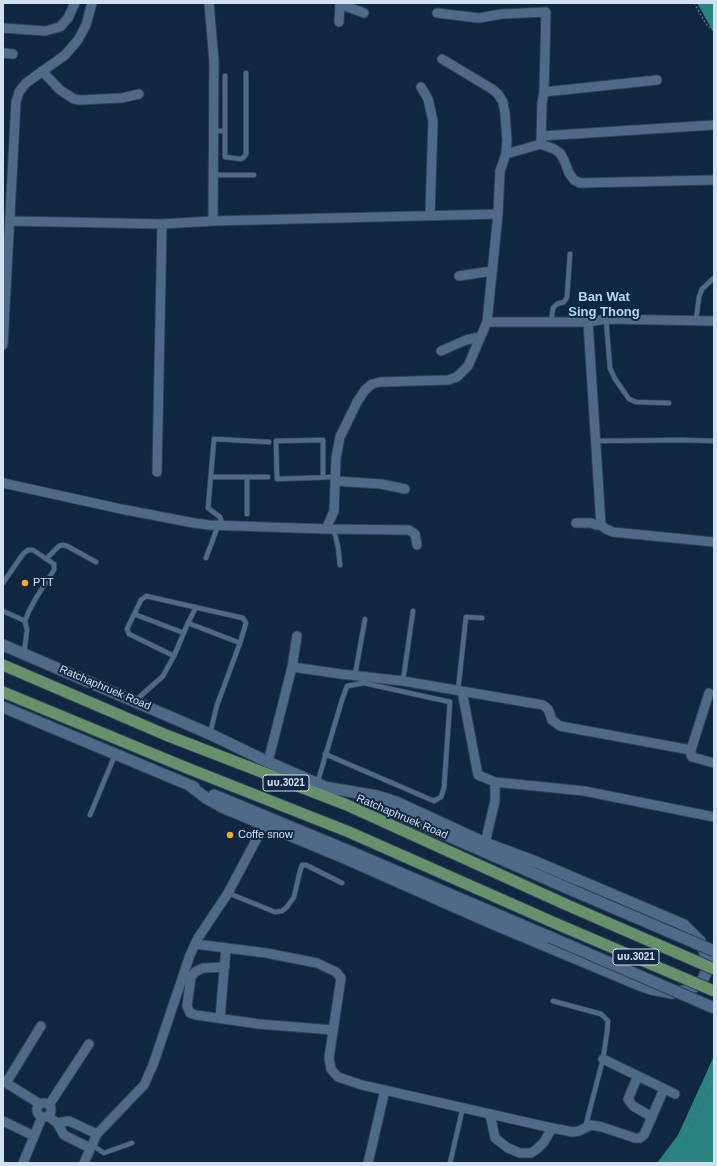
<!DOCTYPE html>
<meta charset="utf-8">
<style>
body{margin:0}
#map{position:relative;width:717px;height:1166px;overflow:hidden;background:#0f2741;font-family:Arial,sans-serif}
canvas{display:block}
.frame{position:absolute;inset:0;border:4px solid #d2e1f2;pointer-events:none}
</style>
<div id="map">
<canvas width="717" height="1166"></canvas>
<div class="frame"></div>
</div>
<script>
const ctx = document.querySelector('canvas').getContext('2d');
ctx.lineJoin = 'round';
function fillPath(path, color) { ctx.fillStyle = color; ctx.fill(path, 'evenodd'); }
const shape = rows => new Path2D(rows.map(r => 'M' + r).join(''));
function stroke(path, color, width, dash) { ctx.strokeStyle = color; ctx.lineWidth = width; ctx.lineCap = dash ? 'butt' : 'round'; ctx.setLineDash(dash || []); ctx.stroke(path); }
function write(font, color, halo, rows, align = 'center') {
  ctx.font = font + ' Arial,"Noto Sans Thai",sans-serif'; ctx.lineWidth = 4; ctx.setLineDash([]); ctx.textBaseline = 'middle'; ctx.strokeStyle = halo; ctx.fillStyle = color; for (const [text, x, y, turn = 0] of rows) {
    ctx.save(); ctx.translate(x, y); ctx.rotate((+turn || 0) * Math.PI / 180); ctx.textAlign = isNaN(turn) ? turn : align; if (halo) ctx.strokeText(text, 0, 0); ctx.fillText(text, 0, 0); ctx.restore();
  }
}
const water = shape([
 [697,3,714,3,714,33],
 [714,1056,714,1163,657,1163,678,1135]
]);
const path = shape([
 [694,3,706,24,714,31],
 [667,1163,694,1117,714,1075]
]);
const service = shape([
 [213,131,225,131,225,76],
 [225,131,225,157,241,159,244,157,246,154,246,73],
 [213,175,254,175],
 [606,319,610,368,615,379,629,399,636,402,669,403],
 [696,320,699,297,702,289,714,278],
 [551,322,553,308,557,304,564,302,567,297,570,254],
 [597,441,681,440,714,441],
 [211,477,268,477],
 [323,477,323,440,276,441,277,479,335,477],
 [247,514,247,477],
 [223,526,220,517,208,508,214,439,269,442],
 [334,530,338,547,340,565],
 [206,558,218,526],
 [46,559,59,546,63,545,67,546,96,562],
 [3,583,23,554,28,550,33,550,54,564,54,570,36,598,29,611,25,621,27,630,24,653],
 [3,611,25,621],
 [134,614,184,633],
 [188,623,196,607],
 [174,656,129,634,127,629,141,600,146,596,243,618,246,623,240,643],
 [355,675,365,619],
 [403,681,413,611],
 [458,691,466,617,482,618],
 [135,701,163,676,174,656,188,623,240,643,217,705,210,734],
 [317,784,342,700,347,686,364,683,450,702,444,788,441,797,434,801,325,754],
 [90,815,115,755],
 [228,893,275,912,282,911,287,907,294,897,299,875,302,865,306,865,342,883],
 [553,1001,601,1014,608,1021,607,1032,603,1059,585,1128],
 [92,1145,104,1153,132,1143],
 [450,1163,463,1107]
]);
const minor = shape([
 [209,3,214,61,213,221],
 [340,4,364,13],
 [437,13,479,18,502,14,546,12,544,92],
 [339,22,340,3],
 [3,28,45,31,60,27,68,18,75,3],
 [3,53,13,54],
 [42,71,60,90,74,99,80,100,122,98,139,94],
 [421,87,428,99,433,121,430,215],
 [541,136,714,125],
 [541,142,542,103,544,92,657,80],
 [506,154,541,144,554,149,560,153,564,160,569,173,574,180,580,183,714,180],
 [11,221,162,224,213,221,498,214],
 [459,276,492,271],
 [487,322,588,322,606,319,714,321],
 [588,322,601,525,606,529,613,532,714,542],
 [3,345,16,102,19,92,26,83,65,55,78,40,86,25,92,3],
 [441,351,466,340,480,337],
 [157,472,162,224],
 [335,481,381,484,405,489],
 [3,483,121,509,194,523,209,525,326,529,334,511,336,458,340,437,357,402,365,390,372,384,380,382,448,380,457,377,468,366,487,322,498,214,500,171,506,154,507,140,505,114,503,102,498,94,492,89,442,59],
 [576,523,591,523,596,525,601,525],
 [326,529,409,530,415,534,417,545],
 [292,667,297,636],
 [462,691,478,775,495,782,495,801,485,843],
 [691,750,709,693],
 [268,762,292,667,341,674,403,681,543,705,548,709,552,720,560,726,691,750,691,755,692,757,714,763],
 [495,782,584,791,714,817],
 [195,944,266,953,317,963,336,972,341,978,329,1058,331,1069,338,1077,362,1085,552,1128,573,1132,579,1131,591,1125,602,1127,635,1138,640,1138,644,1135,664,1089],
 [225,967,203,968,195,972,191,977,187,1006,190,1013,196,1015,259,1024,333,1030],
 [220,1018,226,948],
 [603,1059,675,1094],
 [638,1076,628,1099,633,1106,652,1117],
 [3,1081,40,1104],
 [6,1083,41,1026],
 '37 1110a7 7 0 1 1 14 0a7 7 0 1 1-14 0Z',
 [49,1105,89,1044],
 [490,1114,495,1138,508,1148,520,1153,531,1153,537,1149,544,1142,552,1128],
 [48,1116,57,1123,64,1135,90,1148],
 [3,1121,34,1136],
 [57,1123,69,1121,97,1134],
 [23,1163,42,1117],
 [84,1163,97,1134,144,1085,153,1065,190,955,198,938,228,893,264,825],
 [368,1163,385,1090]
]);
const secondary = shape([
 [3,645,210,734,268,762,332,790],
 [3,707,194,787],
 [189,785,206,798,224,808,349,860,489,922,637,984,651,989,672,993,684,991,694,987,702,981,706,973,708,960,700,941,684,925,536,862,485,843,396,802,377,796,324,787],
 [214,795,349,851,550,937],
 [362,799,373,803,574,891]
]);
const primary = shape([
 [3,665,166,735,347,805,567,905],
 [3,692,187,768,349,832,557,924]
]);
const secondaryBridge = shape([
 [574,891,714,951],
 [550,937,714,1008]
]);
const primaryBridge = shape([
 [567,905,714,969],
 [557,924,714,991]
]);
const markers = [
 [25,583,4,"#eea83c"],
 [230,835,4,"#eea83c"]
];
const shields = [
 [286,783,46],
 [636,957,46]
];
const shieldNames = [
 ["นบ.3021",286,783],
 ["นบ.3021",636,957]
];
const poiNames = [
 ["PTT",33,583],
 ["Coffe snow",238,835]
];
const streetNames = [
 ["Ratchaphruek Road",105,688,23],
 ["Ratchaphruek Road",402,817,23]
];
const quarterNames = [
 ["Ban Wat",604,297],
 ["Sing Thong",604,312]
];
fillPath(water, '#298280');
stroke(service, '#324158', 6);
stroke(minor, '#324158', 11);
stroke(secondary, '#324158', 13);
stroke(primary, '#324158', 13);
stroke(path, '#5f738a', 1.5, [2, 2]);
stroke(service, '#4f6988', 4.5);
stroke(minor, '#4f6988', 9);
stroke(secondary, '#4f6988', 11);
stroke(primary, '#69906c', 11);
stroke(secondaryBridge, '#324158', 13, []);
stroke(primaryBridge, '#324158', 13, []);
stroke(secondaryBridge, '#4f6988', 11);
stroke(primaryBridge, '#69906c', 11);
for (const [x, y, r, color] of markers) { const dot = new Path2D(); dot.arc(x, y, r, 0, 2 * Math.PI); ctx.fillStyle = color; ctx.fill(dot); stroke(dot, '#0f2741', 1.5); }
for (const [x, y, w] of shields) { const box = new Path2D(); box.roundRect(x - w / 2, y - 8, w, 16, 3); ctx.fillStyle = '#0f2741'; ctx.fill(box); stroke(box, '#d2e1f2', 1); }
write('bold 10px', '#d2e1f2', null, shieldNames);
write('11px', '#d2e1f2', '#0f2741', poiNames, 'left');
write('11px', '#d2e1f2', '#0f2741', streetNames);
write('bold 13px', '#b7d4f7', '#0f2741', quarterNames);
</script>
